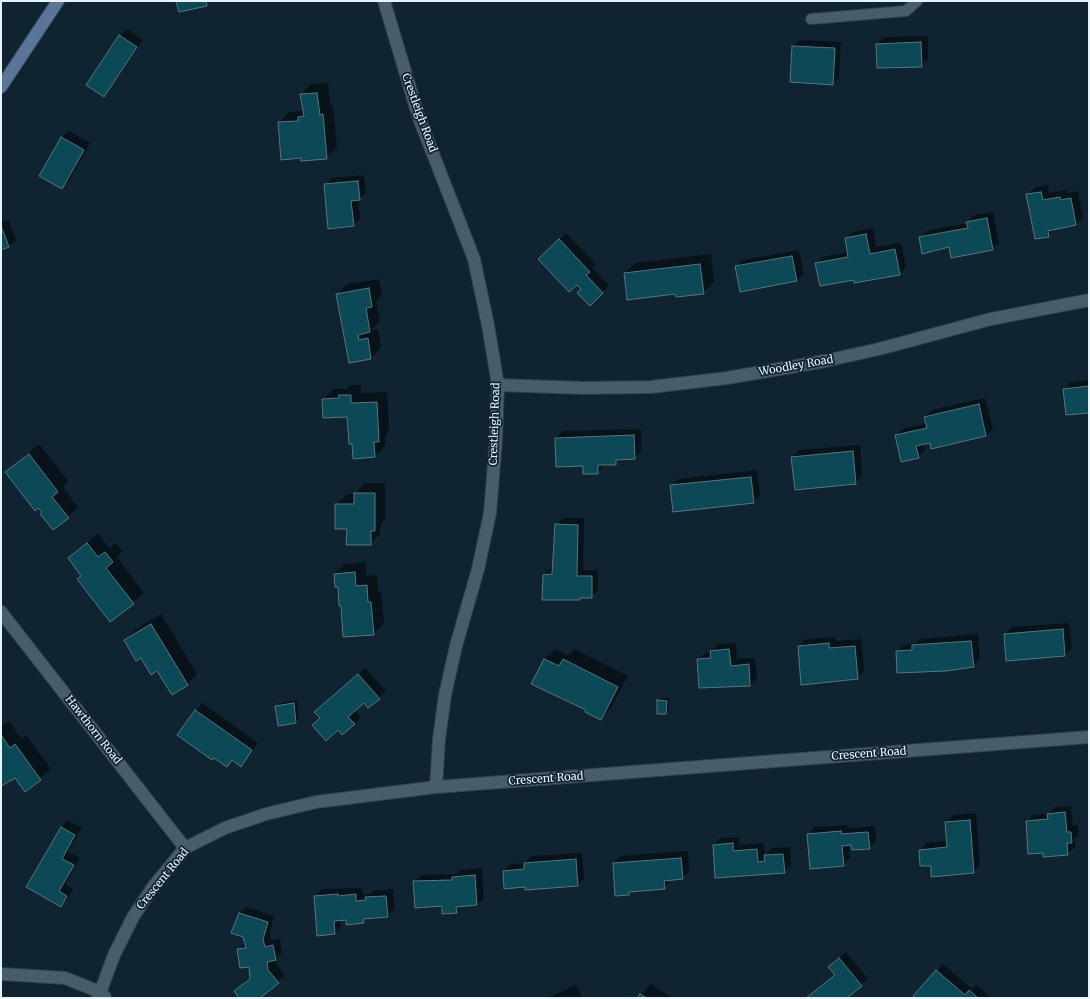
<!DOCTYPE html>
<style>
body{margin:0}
#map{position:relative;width:1090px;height:999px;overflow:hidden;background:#0f2430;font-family:Merriweather,serif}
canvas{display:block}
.frame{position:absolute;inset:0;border:2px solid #e7f4fc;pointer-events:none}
</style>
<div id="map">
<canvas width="1090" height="999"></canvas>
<div class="frame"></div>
</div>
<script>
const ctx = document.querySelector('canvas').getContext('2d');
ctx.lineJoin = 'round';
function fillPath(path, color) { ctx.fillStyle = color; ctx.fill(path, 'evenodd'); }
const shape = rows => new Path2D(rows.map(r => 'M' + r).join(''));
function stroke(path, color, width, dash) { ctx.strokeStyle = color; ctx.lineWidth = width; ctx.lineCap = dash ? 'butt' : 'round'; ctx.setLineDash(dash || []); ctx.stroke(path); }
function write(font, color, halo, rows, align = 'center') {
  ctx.font = font + ' Merriweather,serif'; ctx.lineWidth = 3.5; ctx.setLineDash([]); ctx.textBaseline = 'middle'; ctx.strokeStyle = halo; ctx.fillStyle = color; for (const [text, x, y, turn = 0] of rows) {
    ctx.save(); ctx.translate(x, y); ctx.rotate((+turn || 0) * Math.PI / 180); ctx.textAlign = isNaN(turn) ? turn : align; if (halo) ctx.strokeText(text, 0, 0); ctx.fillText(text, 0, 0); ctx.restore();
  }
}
const shadow = shape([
 [127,29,143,40,110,89,104,96,120,36],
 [928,36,928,59,921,66,877,44,884,37],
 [800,40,841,42,839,77,832,84,793,47],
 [328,83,330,105,333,105,337,148,326,158,301,157,279,123,289,112,304,111,304,108,302,108,301,95,311,84],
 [69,131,90,143,69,181,62,188,40,176,62,137],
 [364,175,366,193,358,200,360,219,353,225,325,185,332,178],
 [1048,185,1049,193,1067,190,1067,193,1078,191,1083,218,1076,224,1055,229,1048,236,1027,195,1034,188],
 [993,212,999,243,992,249,950,246,920,238,927,231,968,223,974,215],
 [9,220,16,240,9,246,1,249,1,222],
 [873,228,876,247,901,243,906,267,899,274,854,279,816,264,823,257,848,252,846,238,853,232],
 [566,233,596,264,592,268,609,285,590,304,582,289,577,284,539,260],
 [799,250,804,274,797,280,736,267,743,260],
 [711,254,714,282,703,293,675,293,625,273,635,263],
 [379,279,382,295,376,301,380,321,371,330,378,329,381,348,371,358,349,362,337,295,347,284],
 [1089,380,1089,412,1067,414,1064,389,1071,382],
 [350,385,361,385,361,393,387,392,389,431,385,436,385,446,375,456,353,443,348,415,323,400,333,389,347,389],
 [985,398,993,429,986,435,924,443,925,450,918,457,896,435,903,429,927,423,925,417,932,410],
 [641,429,641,451,634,458,621,458,615,464,604,464,598,473,584,465,556,438,563,431],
 [39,444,68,481,63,487,78,507,68,517,43,512,7,472],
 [860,445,862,476,856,483,792,457,799,450],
 [757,470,760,495,753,502,671,486,678,479],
 [365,483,385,483,385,519,381,524,380,534,370,544,336,505,347,494,355,494],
 [563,518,584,518,583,570,598,570,598,590,591,597,582,597,580,599,544,575,551,568,554,568,556,525],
 [98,533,109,548,116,543,122,551,117,557,144,593,110,621,82,575,69,558],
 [366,562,366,576,377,575,378,592,381,592,384,623,373,634,342,605,335,574,345,564],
 [161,614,197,674,187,685,158,670,141,657,125,640,135,630],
 [1069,623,1072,648,1065,655,1005,634,1012,627],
 [978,634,980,659,973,666,897,652,904,645,915,644,920,639],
 [835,637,836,641,861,639,864,671,857,678,799,646,806,639],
 [736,643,737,659,755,658,757,678,750,685,700,687,698,660,705,653,711,652,718,644],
 [555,649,568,655,574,649,628,676,611,708,601,719,587,709,532,683,544,659],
 [365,668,386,691,379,698,364,702,354,710,361,717,354,724,338,729,321,718,323,705],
 [661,698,669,698,669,710,666,713,658,701],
 [297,700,299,719,296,722,279,725,276,706,279,703],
 [202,703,258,743,241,765,233,760,227,765,178,735],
 [9,721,21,738,26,735,51,769,25,790,15,776,2,786,1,784,1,726],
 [1071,806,1073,826,1078,825,1079,835,1074,839,1075,847,1068,854,1027,822,1033,815,1049,814,1055,807],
 [976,813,980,865,973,872,931,865,920,850,927,843,948,841,946,822,953,815],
 [68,820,82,828,68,852,80,858,65,884,73,889,67,899,60,906,27,887,61,827],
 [847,825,848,828,875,826,876,841,869,848,849,845,850,858,843,865,808,834,815,827],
 [739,837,739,845,763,843,765,856,772,848,790,847,791,865,784,872,716,877,714,845,720,838],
 [688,851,689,872,682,878,671,879,664,888,633,890,629,894,614,863,620,856],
 [582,853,584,879,577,885,504,871,511,864,524,863,531,856],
 [482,868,484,898,477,905,463,905,456,912,443,905,414,882,421,875,456,874,460,870],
 [362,888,363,895,370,894,373,891,393,889,394,909,387,916,368,917,363,922,340,919,341,927,334,933,315,896,322,889],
 [246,907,274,916,270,931,271,940,280,939,282,953,274,960,285,976,258,998,240,998,235,991,251,977,249,966,238,950,246,942,239,914],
 [846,952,868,979,845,998,806,998,836,974,829,967],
 [943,964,972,989,976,984,989,996,987,998,917,998,915,996],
 [651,984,672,998,638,998],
 [576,985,582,998,547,998]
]);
const building = shape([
 [176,1,206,1,207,6,179,12,176,1],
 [119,35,137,47,104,97,86,85,119,35],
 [921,42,922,67,877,68,876,44,921,42],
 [792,46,835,48,833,85,790,82,792,46],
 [317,93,320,115,323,114,327,159,301,161,301,158,281,160,278,122,298,121,298,117,304,116,300,94,317,93],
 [61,137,84,150,62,189,39,176,61,137],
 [358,181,360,200,351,201,354,226,328,229,324,184,358,181],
 [1041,192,1043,200,1060,197,1061,200,1071,198,1076,225,1048,231,1049,237,1035,239,1026,194,1041,192],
 [987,218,993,250,951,258,949,247,922,254,919,237,968,228,966,222,987,218],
 [1,226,9,247,1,250,1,226],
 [866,234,870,254,895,249,900,275,854,283,854,280,820,286,815,263,848,257,845,238,866,234],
 [559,239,590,272,586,275,603,293,590,306,577,293,581,289,577,285,569,292,538,259,559,239],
 [792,256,797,281,740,292,735,266,792,256],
 [700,264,704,294,676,297,675,294,627,300,624,273,700,264],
 [369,288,372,307,366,308,370,332,358,335,359,340,368,338,371,359,349,363,336,294,369,288],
 [1089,386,1089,413,1066,415,1063,389,1089,386],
 [339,395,351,395,351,403,377,402,379,442,374,442,375,457,353,459,352,444,349,444,347,417,323,418,322,399,339,398,339,395],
 [979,404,986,436,931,449,930,443,916,446,919,458,901,462,895,435,927,428,924,417,979,404],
 [634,435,635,459,616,460,616,465,598,465,598,474,583,474,583,466,556,467,555,438,634,435],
 [853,451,856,484,795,490,791,457,853,451],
 [29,454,58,492,52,497,69,518,53,530,40,514,42,512,38,508,35,511,5,472,29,454],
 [751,477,754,503,673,512,670,485,751,477],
 [354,493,375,493,375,531,371,531,371,545,346,545,347,529,335,529,335,504,354,504,354,493],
 [555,524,578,525,577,576,592,576,592,598,580,598,580,600,542,600,543,575,552,574,555,524],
 [87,543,98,557,105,552,113,562,106,568,134,604,110,622,77,579,81,576,68,558,87,543],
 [355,572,356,586,367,585,368,602,371,602,374,635,343,637,341,606,339,606,338,587,335,587,334,574,355,572],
 [151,624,188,685,172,695,157,671,151,675,141,658,136,661,124,640,151,624],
 [1063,629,1065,656,1006,661,1004,634,1063,629],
 [971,641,974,667,946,671,897,673,896,651,912,650,912,645,971,641],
 [829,643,829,648,855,646,858,679,801,685,798,646,829,643],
 [729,649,731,666,749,664,750,686,699,688,697,659,711,658,710,651,729,649],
 [544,659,559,666,563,659,618,687,601,720,585,712,586,710,531,684,544,659],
 [358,674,380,699,368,708,364,703,348,717,355,724,342,735,338,730,326,741,312,725,320,718,314,712,358,674],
 [657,700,667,701,666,714,657,714,657,700],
 [294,703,296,723,278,726,275,706,294,703],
 [195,710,252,750,241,767,232,760,227,767,214,758,212,760,177,735,195,710],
 [1,735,10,748,15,744,41,780,25,792,15,778,1,786,1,735],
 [1065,812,1067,832,1071,832,1072,843,1067,843,1068,855,1043,857,1043,853,1028,854,1026,821,1048,819,1047,814,1065,812],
 [970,820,974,873,931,877,931,866,920,866,919,850,947,847,945,822,970,820],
 [61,827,75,835,62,859,74,865,59,891,67,896,61,907,26,887,61,827],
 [841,831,841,834,868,832,870,849,852,850,851,845,842,846,844,866,810,869,807,834,841,831],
 [733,843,733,851,757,849,758,862,765,861,764,855,783,854,785,873,715,878,713,845,733,843],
 [681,858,683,879,664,881,665,889,629,892,629,895,615,896,613,863,681,858],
 [576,859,578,886,525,890,525,887,504,889,503,871,524,869,524,863,576,859],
 [475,875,477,905,456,907,457,913,442,914,442,906,415,908,413,881,452,880,452,877,475,875],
 [338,894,338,896,356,894,356,901,366,900,365,897,386,896,388,917,363,919,364,923,346,925,346,920,334,921,335,934,317,936,314,896,338,894],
 [239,913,268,922,263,939,265,947,273,945,276,960,267,962,268,970,279,983,260,998,239,998,234,991,250,979,249,967,240,968,237,949,246,948,243,937,231,933,239,913],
 [839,958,862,986,847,998,806,998,835,975,828,967,839,958],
 [936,970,965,995,969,990,978,998,915,998,913,996,936,970],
 [640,994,647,998,637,998,640,994]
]);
const lane = shape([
 [811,19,906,11,917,1]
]);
const street = shape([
 [384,1,419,118,474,259,488,325,498,385,496,440,490,513,478,569,456,646,445,695,439,739,436,787],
 [498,385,583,388,651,387,727,378,825,361,879,349,991,319,1089,300],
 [1,612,185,848],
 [1,974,65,978,100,992,105,997],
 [98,998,114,955,133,917,153,887,185,848,225,828,266,814,316,802,436,787,1089,737]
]);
const secondary = shape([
 [1,87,58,1]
]);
const streetNames = [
 ["Crestleigh Road",419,113,70],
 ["Woodley Road",796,366,-10],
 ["Crestleigh Road",495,424,-88],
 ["Hawthorn Road",93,730,52],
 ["Crescent Road",869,754,-4],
 ["Crescent Road",546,779,-4],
 ["Crescent Road",163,879,-51]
];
fillPath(shadow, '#0007');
fillPath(building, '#0a4955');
stroke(building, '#58767d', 1);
stroke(lane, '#33404a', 12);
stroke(street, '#33404a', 14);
stroke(secondary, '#33404a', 14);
stroke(lane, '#475d6c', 10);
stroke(street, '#475d6c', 12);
stroke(secondary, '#597698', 12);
write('11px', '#e7f4fc', '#0f2430', streetNames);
</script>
